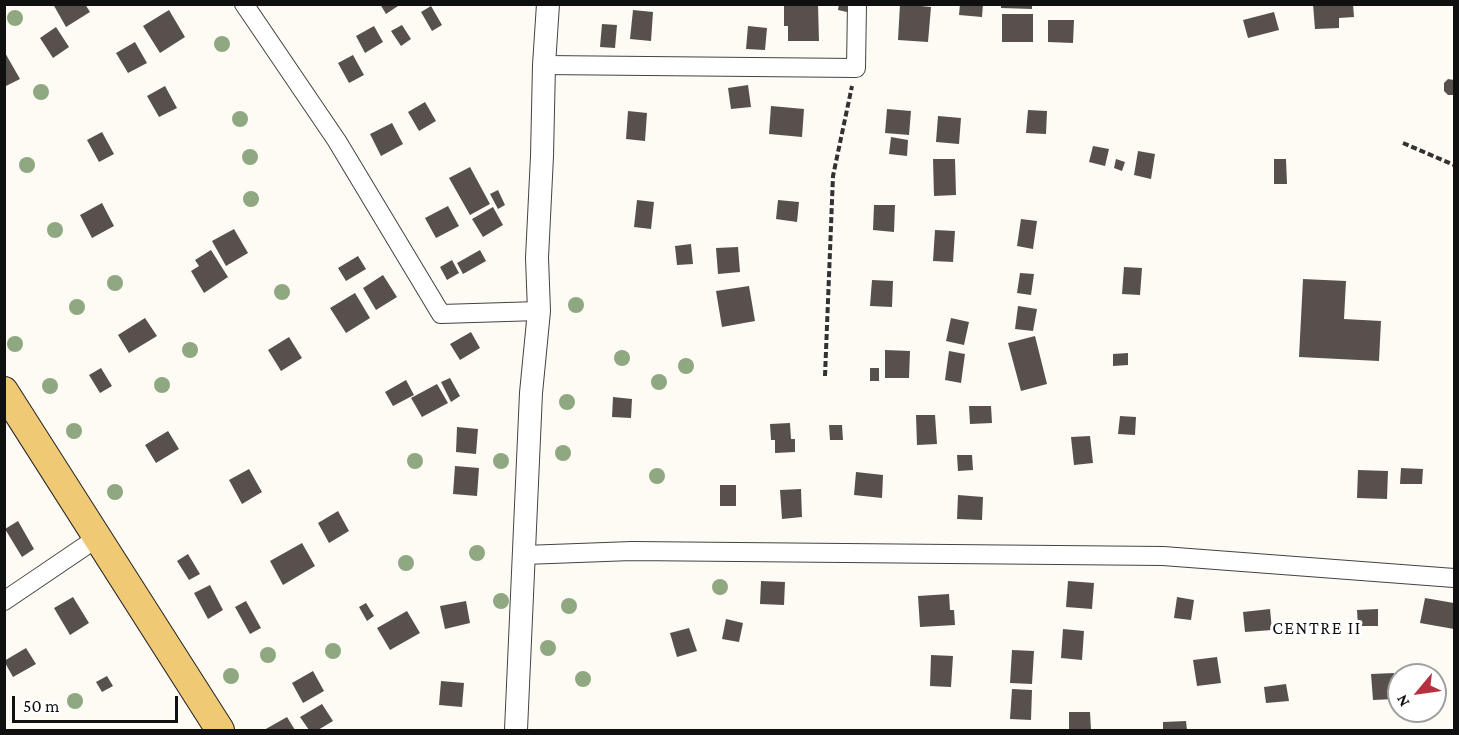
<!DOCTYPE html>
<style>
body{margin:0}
#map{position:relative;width:1459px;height:735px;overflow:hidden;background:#fefbf4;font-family:"Crimson Pro",serif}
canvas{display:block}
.frame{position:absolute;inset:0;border:6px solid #101010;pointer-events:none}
.north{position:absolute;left:1387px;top:663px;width:60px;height:60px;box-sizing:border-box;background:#fff;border:2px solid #9f9f9f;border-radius:50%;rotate:241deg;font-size:16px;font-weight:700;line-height:24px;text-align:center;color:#101010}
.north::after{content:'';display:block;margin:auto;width:21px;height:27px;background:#b83040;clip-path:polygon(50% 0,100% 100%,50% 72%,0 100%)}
.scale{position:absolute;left:12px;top:696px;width:166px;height:27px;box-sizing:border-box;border:3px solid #101010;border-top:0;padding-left:8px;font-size:18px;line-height:21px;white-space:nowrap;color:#101010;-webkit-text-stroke:4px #fff;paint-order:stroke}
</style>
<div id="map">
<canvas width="1459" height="735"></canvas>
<div class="frame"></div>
<div class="north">N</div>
<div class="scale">50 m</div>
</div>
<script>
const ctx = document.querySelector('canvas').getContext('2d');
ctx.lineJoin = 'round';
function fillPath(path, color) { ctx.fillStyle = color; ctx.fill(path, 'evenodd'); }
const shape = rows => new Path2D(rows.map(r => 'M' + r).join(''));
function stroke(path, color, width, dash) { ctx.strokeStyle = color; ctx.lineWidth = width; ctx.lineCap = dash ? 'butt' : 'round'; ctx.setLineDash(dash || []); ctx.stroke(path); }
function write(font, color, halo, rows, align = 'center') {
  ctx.font = font + ' "Crimson Pro",serif'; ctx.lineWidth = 6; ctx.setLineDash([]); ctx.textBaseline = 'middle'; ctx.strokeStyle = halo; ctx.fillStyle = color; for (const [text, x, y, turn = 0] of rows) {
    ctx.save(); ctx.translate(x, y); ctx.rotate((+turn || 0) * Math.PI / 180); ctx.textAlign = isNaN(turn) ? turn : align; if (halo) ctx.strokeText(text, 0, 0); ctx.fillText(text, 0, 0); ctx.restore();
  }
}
const building = shape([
 [53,4,85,4,90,12,66,27],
 [380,4,397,4,398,6,386,14],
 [839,4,848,4,847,12,838,10],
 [900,4,931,7,928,42,898,40],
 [960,4,983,4,982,17,959,15],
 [1001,4,1032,4,1032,9,1001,8],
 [1313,4,1353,4,1354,17,1339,18,1339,28,1315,29],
 [784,5,818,5,819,41,788,41,788,26,784,26],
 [431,6,442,25,432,31,421,12],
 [169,10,185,37,160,53,143,26],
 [633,10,653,12,651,41,630,39],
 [1274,12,1279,30,1248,38,1243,20],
 [1002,14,1033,14,1033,42,1002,42],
 [1048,20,1074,20,1073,43,1048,42],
 [602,24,617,25,615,48,600,47],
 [402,25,411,39,401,46,391,31],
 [374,26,383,42,365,53,356,36],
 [748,26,767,28,765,50,746,49],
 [56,27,69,47,53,58,40,38],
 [135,42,147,63,128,73,116,53],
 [4,51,20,79,4,87],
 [353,55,364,75,349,83,338,63],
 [1448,79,1454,80,1454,95,1448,95,1444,91,1444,83],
 [748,85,751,107,731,109,728,88],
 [165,86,177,108,159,117,147,96],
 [425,102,436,121,419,131,408,112],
 [771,106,804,109,802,137,769,134],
 [887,109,911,111,909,135,885,133],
 [1028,110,1047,111,1046,134,1026,133],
 [628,111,647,113,645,141,626,139],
 [938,116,961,118,959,144,936,142],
 [392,123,403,144,381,156,370,134],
 [102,132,114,154,99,162,87,140],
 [891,137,908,140,907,156,889,154],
 [1093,146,1109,149,1105,166,1089,162],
 [1138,151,1155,154,1151,179,1134,175],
 [933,159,955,159,956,195,934,196],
 [1116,159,1125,162,1122,171,1114,168],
 [1274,159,1286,159,1287,184,1274,184],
 [470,167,490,204,470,215,449,178],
 [498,190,505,205,498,209,490,194],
 [637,200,654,202,651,229,634,227],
 [778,200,799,202,797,222,776,219],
 [102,203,114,226,92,238,80,215],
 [874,205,895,205,894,232,873,230],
 [448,206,459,226,436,238,425,218],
 [493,207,503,225,483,237,472,219],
 [1021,219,1037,221,1033,249,1017,246],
 [234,229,248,253,226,266,212,241],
 [935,230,955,231,953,262,933,261],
 [691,244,693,264,677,265,675,246],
 [738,247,740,272,718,274,716,248],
 [211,250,228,277,204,293,191,271,199,266,195,260],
 [480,250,486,261,463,274,457,263],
 [358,256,366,269,346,281,338,268],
 [452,260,459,273,447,280,440,267],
 [1124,267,1142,268,1140,295,1122,294],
 [1020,273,1034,274,1031,295,1017,293],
 [383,275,397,297,376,310,363,288],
 [1303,279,1346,281,1344,319,1381,321,1379,361,1299,357],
 [872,280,893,281,892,307,870,306],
 [749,286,755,321,722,327,716,291],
 [355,293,370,318,346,333,330,308],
 [1018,306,1037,309,1033,331,1015,329],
 [145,318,157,336,129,353,118,335],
 [951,318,969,322,964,345,946,341],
 [471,332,480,348,460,360,450,344],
 [1035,336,1047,384,1021,391,1008,343],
 [289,337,302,358,281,371,268,350],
 [885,350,910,351,909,378,885,378],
 [949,351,965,354,961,383,945,380],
 [1128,353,1128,365,1113,366,1113,354],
 [101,368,112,386,100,393,89,375],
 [870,368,879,368,879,381,870,381],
 [450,378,460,396,451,402,441,382],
 [406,380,414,395,393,406,385,392],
 [437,384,448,403,422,417,411,398],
 [613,397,632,399,631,418,612,417],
 [969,406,991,406,992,423,970,424],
 [916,415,935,415,937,444,917,445],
 [1120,416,1136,417,1135,435,1118,434],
 [790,423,791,439,795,439,795,452,775,453,775,440,771,440,770,424],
 [829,425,842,425,843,440,830,440],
 [457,427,478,429,476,454,456,452],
 [168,431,179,449,156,463,145,445],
 [1090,436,1093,463,1074,465,1071,437],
 [957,455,972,455,973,470,958,471],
 [455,466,479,468,477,496,453,494],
 [1401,468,1423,469,1422,484,1400,484],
 [249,469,262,492,242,504,229,480],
 [1358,470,1388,471,1387,499,1357,498],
 [856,472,883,475,882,498,854,495],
 [720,485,736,485,736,506,720,506],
 [801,489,802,517,782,519,780,490],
 [958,495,983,497,982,520,957,519],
 [338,511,349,531,329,543,318,523],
 [18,521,34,549,22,557,5,529],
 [302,543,315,566,283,585,270,561],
 [188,554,200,574,189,580,177,561],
 [761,581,785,582,784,605,760,604],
 [1068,581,1094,583,1092,609,1066,607],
 [210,585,223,610,208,619,194,593],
 [949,594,950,610,954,610,955,625,920,627,918,596],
 [73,597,89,623,70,635,54,608],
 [1177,597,1194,600,1191,620,1174,618],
 [1425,598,1454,603,1454,629,1420,623],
 [246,601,261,628,250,634,235,607],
 [466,601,470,623,445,629,440,606],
 [366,603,374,616,367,621,359,607],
 [1270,609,1272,630,1245,632,1243,612],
 [1378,609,1378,626,1358,626,1357,610],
 [407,611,420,633,390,650,377,628],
 [726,619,743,623,739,642,722,639],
 [689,628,697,651,677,657,670,633],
 [1063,629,1084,631,1082,660,1061,658],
 [26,648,36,664,13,677,4,661],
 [1012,650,1034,651,1032,684,1010,683],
 [931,655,953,656,951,687,930,686],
 [1217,657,1221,683,1197,686,1193,660],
 [313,671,324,691,303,703,292,683],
 [1394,673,1396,699,1373,700,1371,674],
 [107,676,113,686,102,692,96,682],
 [441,681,464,683,462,707,439,705],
 [1286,684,1289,701,1266,703,1264,687],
 [1012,689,1032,690,1031,720,1010,719],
 [322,704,333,721,318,730,309,730,300,717],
 [1069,712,1090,712,1091,730,1069,730],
 [287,717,295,730,264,730],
 [1186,721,1187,730,1163,730,1163,722]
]);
const path = shape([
 [1403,143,1454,165],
 [825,376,833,176,852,86]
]);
const minor = shape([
 [244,4,337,141,441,314,539,311],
 [544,65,856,68,857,4],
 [524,555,632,551,1163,556,1454,578],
 [4,601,97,538]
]);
const tertiary = shape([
 [516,730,531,393,539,311,537,258,542,156,544,65,548,4]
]);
const primary = shape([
 [4,391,220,730]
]);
const trees = [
 [15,18],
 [222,44],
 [41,92],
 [240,119],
 [250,157],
 [27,165],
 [251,199],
 [55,230],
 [115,283],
 [282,292],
 [576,305],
 [77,307],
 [15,344],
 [190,350],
 [622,358],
 [686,366],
 [659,382],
 [162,385],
 [50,386],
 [567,402],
 [74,431],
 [563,453],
 [415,461],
 [501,461],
 [657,476],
 [115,492],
 [477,553],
 [406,563],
 [720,587],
 [501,601],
 [569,606],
 [548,648],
 [333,651],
 [268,655],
 [231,676],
 [583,679],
 [75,701]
];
const neighbourhoodNames = [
 ["CENTRE II",1317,628]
];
fillPath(building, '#58504d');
stroke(minor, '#434343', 20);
stroke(tertiary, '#434343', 24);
stroke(primary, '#212121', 30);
stroke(path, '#323232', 4, [6, 3]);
stroke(minor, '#fff', 18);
stroke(tertiary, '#fff', 22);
stroke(primary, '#efc973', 28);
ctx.fillStyle = '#8fa882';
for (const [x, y] of trees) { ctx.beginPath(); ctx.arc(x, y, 8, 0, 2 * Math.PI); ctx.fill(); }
ctx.letterSpacing = '1.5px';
write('18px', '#101010', '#fff', neighbourhoodNames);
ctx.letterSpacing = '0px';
</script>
